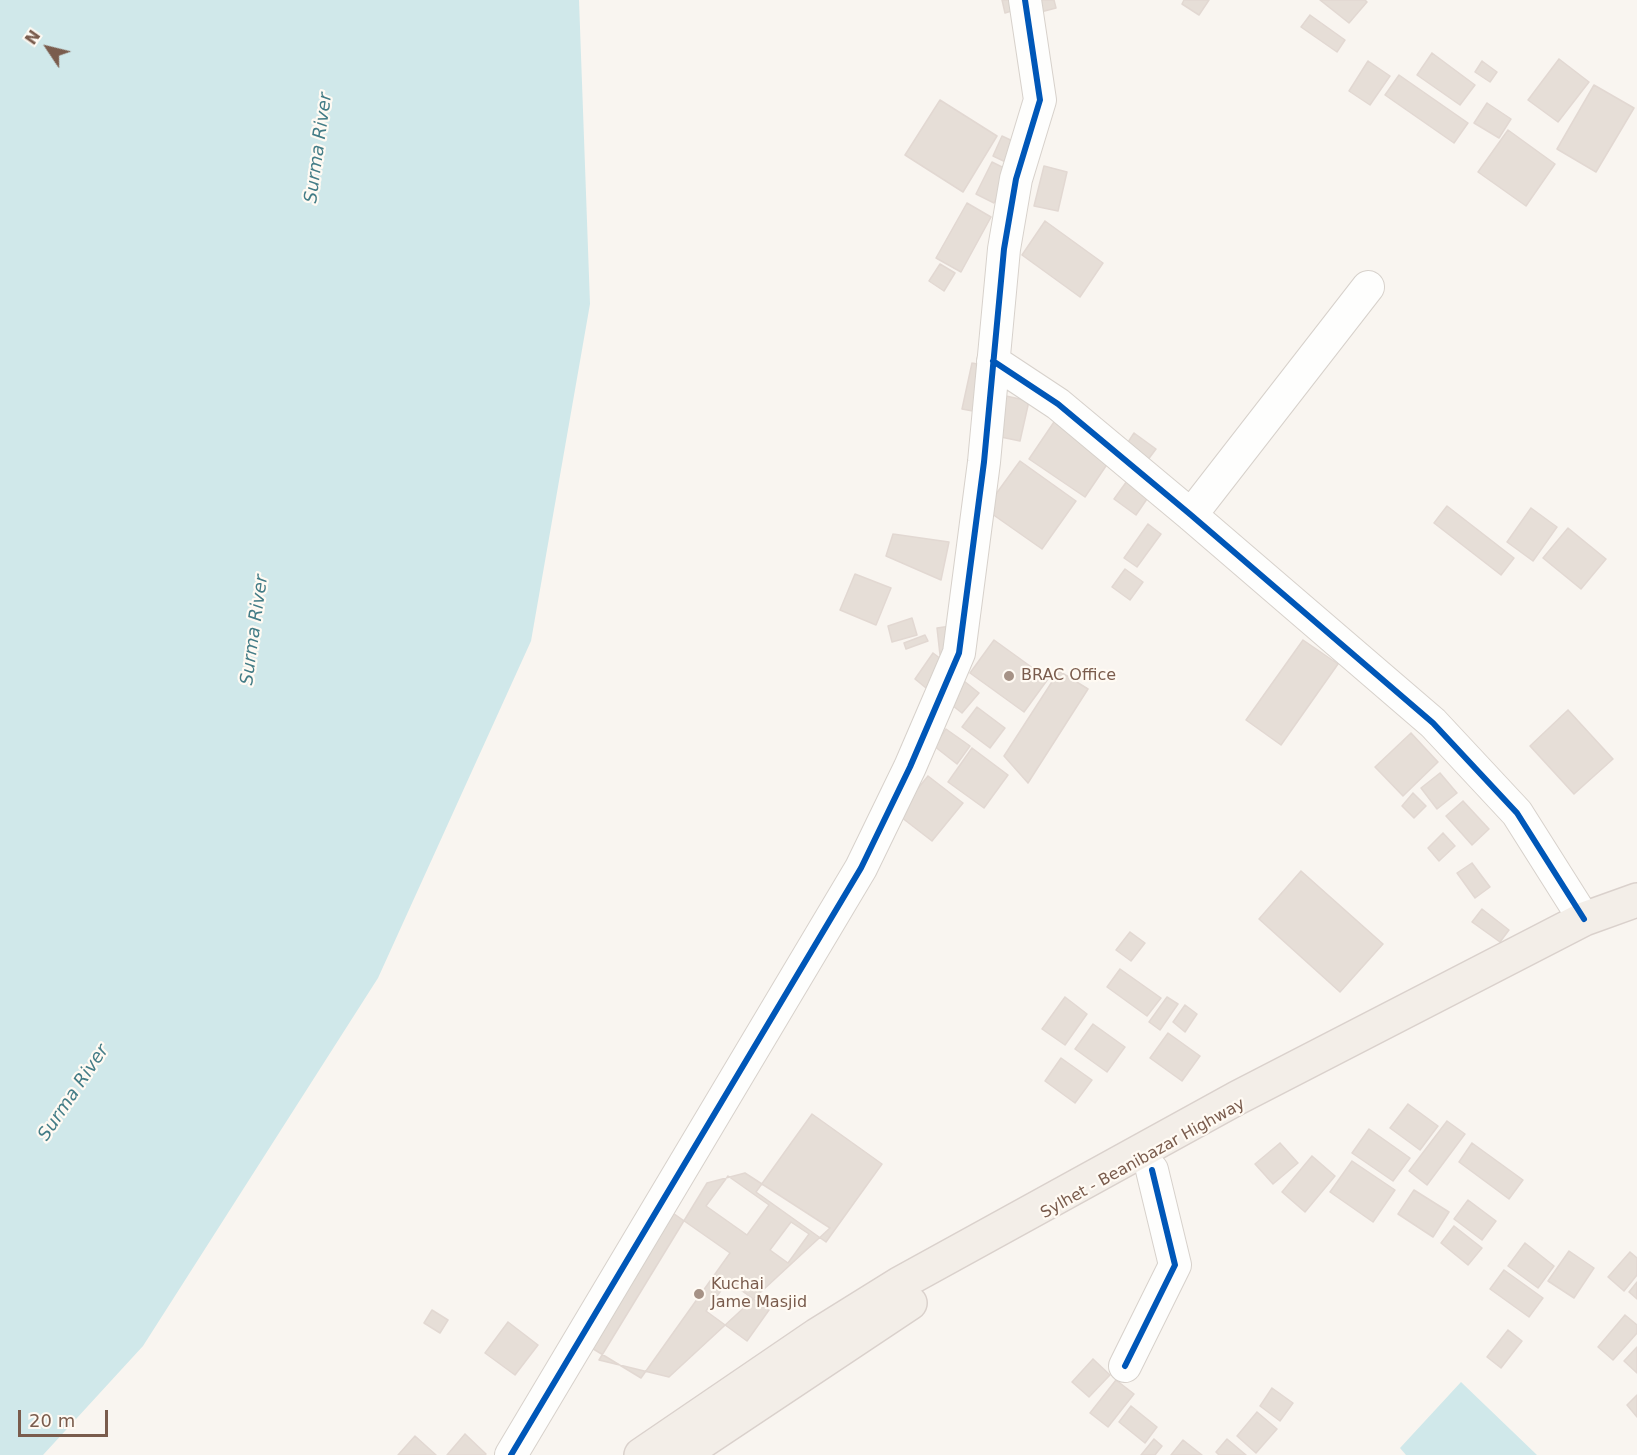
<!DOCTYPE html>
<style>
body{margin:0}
#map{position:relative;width:1637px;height:1455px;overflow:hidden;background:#f9f5f0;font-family:"DejaVu Sans",sans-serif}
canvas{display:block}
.north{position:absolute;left:18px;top:18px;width:60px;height:60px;-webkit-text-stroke:4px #fffaf3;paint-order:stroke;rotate:305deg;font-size:16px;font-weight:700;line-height:24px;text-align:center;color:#7a5c4d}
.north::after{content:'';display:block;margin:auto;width:21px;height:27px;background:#7a5c4d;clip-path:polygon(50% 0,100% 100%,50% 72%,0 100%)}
.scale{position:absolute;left:18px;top:1410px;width:90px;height:27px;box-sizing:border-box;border:3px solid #7a5c4d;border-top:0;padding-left:8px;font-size:18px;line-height:21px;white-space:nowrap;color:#7a5c4d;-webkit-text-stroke:4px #fffaf3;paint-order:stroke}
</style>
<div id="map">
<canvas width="1637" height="1455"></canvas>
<div class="north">N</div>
<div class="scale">20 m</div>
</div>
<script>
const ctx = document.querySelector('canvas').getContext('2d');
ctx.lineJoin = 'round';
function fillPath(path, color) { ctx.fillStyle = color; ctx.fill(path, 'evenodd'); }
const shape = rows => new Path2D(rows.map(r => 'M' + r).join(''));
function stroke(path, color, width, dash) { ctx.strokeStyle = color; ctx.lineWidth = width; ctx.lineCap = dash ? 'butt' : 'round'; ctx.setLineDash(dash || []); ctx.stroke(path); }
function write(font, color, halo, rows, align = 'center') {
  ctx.font = font + ' "DejaVu Sans",sans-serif'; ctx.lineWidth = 4.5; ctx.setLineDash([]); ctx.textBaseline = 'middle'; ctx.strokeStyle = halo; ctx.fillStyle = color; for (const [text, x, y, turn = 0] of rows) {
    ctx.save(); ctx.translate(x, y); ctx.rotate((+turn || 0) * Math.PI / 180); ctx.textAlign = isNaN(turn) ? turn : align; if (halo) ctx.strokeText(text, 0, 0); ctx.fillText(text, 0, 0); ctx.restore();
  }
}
const water = shape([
 [0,0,579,0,590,304,531,641,378,978,143,1346,43,1455,0,1455],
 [1461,1382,1537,1455,1406,1455,1400,1448]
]);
const building = shape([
 [1002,0,1016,0,1018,9,1005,13,1002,0],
 [1033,0,1054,0,1056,8,1037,13,1033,0],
 [1184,0,1209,0,1199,15,1182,4,1184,0],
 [1320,0,1365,0,1367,2,1349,23,1320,0],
 [1310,15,1345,40,1337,52,1301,27,1310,15],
 [1432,53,1475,85,1460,105,1417,75,1432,53],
 [1559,59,1589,82,1558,122,1528,100,1559,59],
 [1368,61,1390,76,1370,105,1349,91,1368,61],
 [1482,61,1497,72,1490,82,1475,72,1482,61],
 [1399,75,1468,123,1454,143,1385,95,1399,75],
 [1594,85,1634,108,1596,172,1557,149,1594,85],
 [940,100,997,136,963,192,905,155,940,100],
 [1487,103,1511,119,1499,138,1474,123,1487,103],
 [1508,130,1555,164,1526,206,1478,172,1508,130],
 [1002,136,1021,145,1012,165,993,156,1002,136],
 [992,162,1010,171,994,203,976,194,992,162],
 [1044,166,1067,172,1058,211,1034,206,1044,166],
 [967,203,991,217,961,272,936,258,967,203],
 [1045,221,1103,263,1080,297,1022,255,1045,221],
 [940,264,955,273,944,291,929,281,940,264],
 [972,363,988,366,978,412,962,409,972,363],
 [1006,396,1029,401,1020,441,996,436,1006,396],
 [1054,422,1110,460,1085,497,1029,459,1054,422],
 [1134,433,1156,449,1144,465,1123,450,1134,433],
 [1020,461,1076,501,1042,549,985,509,1020,461],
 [1127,481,1149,496,1136,515,1114,499,1127,481],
 [1447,506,1514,558,1501,575,1434,523,1447,506],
 [1531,508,1557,527,1533,561,1507,542,1531,508],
 [1148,524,1161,534,1137,567,1124,558,1148,524],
 [1568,528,1606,559,1581,589,1543,558,1568,528],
 [893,534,949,542,941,580,886,556,893,534],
 [1125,569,1143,582,1130,600,1112,587,1125,569],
 [855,574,891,588,876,625,840,610,855,574],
 [912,618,917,635,892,642,888,626,912,618],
 [951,626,954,654,940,655,937,628,951,626],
 [925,635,928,641,906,649,904,643,925,635],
 [994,640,1048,679,1024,712,970,673,994,640],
 [1303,640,1338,664,1281,745,1246,720,1303,640],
 [933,653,945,662,926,688,915,679,933,653],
 [1059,671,1088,689,1028,783,1004,756,1059,671],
 [964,681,979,693,962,713,948,702,964,681],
 [977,707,1005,728,990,748,962,727,977,707],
 [1568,710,1613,759,1574,794,1530,746,1568,710],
 [946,729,970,746,957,764,934,746,946,729],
 [1411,733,1438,762,1403,796,1375,767,1411,733],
 [972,748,1008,775,984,808,948,782,972,748],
 [1440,773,1457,793,1437,809,1421,788,1440,773],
 [928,776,963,803,932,841,897,814,928,776],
 [1413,793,1426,806,1414,818,1402,806,1413,793],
 [1463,801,1489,829,1472,845,1446,816,1463,801],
 [1443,833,1455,846,1439,861,1428,848,1443,833],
 [1472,863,1490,887,1475,898,1457,873,1472,863],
 [1301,871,1383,944,1340,992,1259,919,1301,871],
 [1482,909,1509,930,1500,942,1472,922,1482,909],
 [1130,932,1145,943,1131,961,1116,950,1130,932],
 [1120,969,1161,998,1147,1016,1107,987,1120,969],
 [1065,997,1087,1014,1065,1045,1042,1029,1065,997],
 [1167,997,1178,1004,1160,1030,1149,1022,1167,997],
 [1185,1005,1197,1014,1185,1032,1173,1022,1185,1005],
 [1093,1024,1125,1047,1107,1072,1075,1049,1093,1024],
 [1168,1033,1200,1056,1182,1081,1150,1058,1168,1033],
 [1061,1058,1092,1080,1075,1103,1045,1081,1061,1058],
 [1408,1104,1438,1126,1420,1150,1390,1128,1408,1104],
 [812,1114,882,1164,826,1242,756,1192,812,1114],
 [1447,1121,1465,1134,1427,1185,1409,1171,1447,1121],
 [1369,1129,1410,1158,1393,1181,1352,1153,1369,1129],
 [1280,1143,1298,1163,1273,1184,1255,1164,1280,1143],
 [1472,1143,1523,1180,1509,1199,1459,1162,1472,1143],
 [1312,1156,1335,1176,1305,1212,1282,1192,1312,1156],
 [1352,1161,1395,1190,1373,1222,1330,1192,1352,1161],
 [745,1173,830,1228,669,1377,599,1360,707,1183,745,1173],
 [728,1176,769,1205,747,1235,706,1206,728,1176],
 [1414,1190,1449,1212,1433,1237,1398,1214,1414,1190],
 [1468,1200,1496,1221,1482,1240,1454,1219,1468,1200],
 [670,1211,730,1253,641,1378,590,1347,670,1211],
 [791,1222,809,1234,788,1263,770,1250,791,1222],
 [1454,1226,1482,1248,1468,1265,1441,1243,1454,1226],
 [1525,1243,1554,1266,1538,1288,1508,1266,1525,1243],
 [1569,1251,1594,1268,1574,1298,1548,1281,1569,1251],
 [1630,1252,1637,1258,1637,1275,1624,1291,1608,1277,1630,1252],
 [1504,1270,1543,1298,1529,1317,1490,1289,1504,1270],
 [728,1281,769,1310,747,1341,706,1311,728,1281],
 [1637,1282,1637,1299,1629,1292,1637,1282],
 [432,1310,448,1320,440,1333,424,1323,432,1310],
 [1625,1315,1637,1325,1637,1333,1613,1360,1598,1347,1625,1315],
 [508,1322,538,1345,515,1375,485,1353,508,1322],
 [1508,1330,1522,1341,1501,1368,1487,1357,1508,1330],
 [1637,1347,1637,1373,1624,1361,1637,1347],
 [1093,1359,1110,1375,1089,1397,1072,1382,1093,1359],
 [1116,1380,1134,1394,1108,1427,1090,1413,1116,1380],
 [1272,1388,1293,1403,1280,1421,1260,1406,1272,1388],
 [1637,1395,1637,1417,1627,1405,1637,1395],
 [1131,1406,1157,1427,1145,1443,1119,1422,1131,1406],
 [1257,1412,1277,1429,1256,1453,1237,1436,1257,1412],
 [465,1434,486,1454,485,1455,447,1455,465,1434],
 [415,1436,436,1455,398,1455,415,1436],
 [1154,1439,1162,1446,1155,1455,1141,1455,1154,1439],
 [1227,1439,1246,1455,1219,1455,1216,1452,1227,1439],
 [1183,1440,1202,1455,1171,1455,1183,1440]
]);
const minor = shape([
 [993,361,1058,404,1191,515,1433,723,1517,813,1584,919],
 [1191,515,1368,287],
 [1125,1366,1175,1265,1152,1170],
 [511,1455,861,868,910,767,959,653,984,462,1004,249,1016,179,1040,100,1025,0]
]);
const major = shape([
 [641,1455,817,1335,899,1284,1237,1098,1584,919,1637,900],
 [682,1455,910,1303]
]);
const cycleway = shape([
 [993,361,1058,404,1191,515,1433,723,1517,813,1584,919],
 [1125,1366,1175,1265,1152,1170],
 [511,1455,861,868,910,767,959,653,984,462,1004,249,1016,179,1040,100,1025,0]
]);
const markers = [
 [1009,676,6,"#a69286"],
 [699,1294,6,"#a69286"]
];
const poiNames = [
 ["BRAC Office",1021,676],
 ["Kuchai",711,1285],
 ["Jame Masjid",711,1303]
];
const streetNames = [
 ["Sylhet - Beanibazar Highway",1143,1159,-29]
];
const waterNames = [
 ["Surma River",319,148,-82],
 ["Surma River",255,630,-82],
 ["Surma River",74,1093,-56]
];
fillPath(water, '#d0e8ea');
fillPath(building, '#e6ded7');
stroke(building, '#e2d8d2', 1.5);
stroke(minor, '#d7d1cb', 34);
stroke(major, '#dad1cc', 36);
stroke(minor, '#fefefd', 32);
stroke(major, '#f3eee8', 33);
stroke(cycleway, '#0057b8', 6);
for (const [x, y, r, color] of markers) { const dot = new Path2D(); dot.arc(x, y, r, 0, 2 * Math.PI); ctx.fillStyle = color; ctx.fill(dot); stroke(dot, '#fffaf3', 2); }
write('16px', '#7a5c4d', '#fffaf3', poiNames, 'left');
write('16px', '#7a5c4d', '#fffaf3', streetNames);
write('italic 18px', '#437c86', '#fffaf3', waterNames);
</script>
